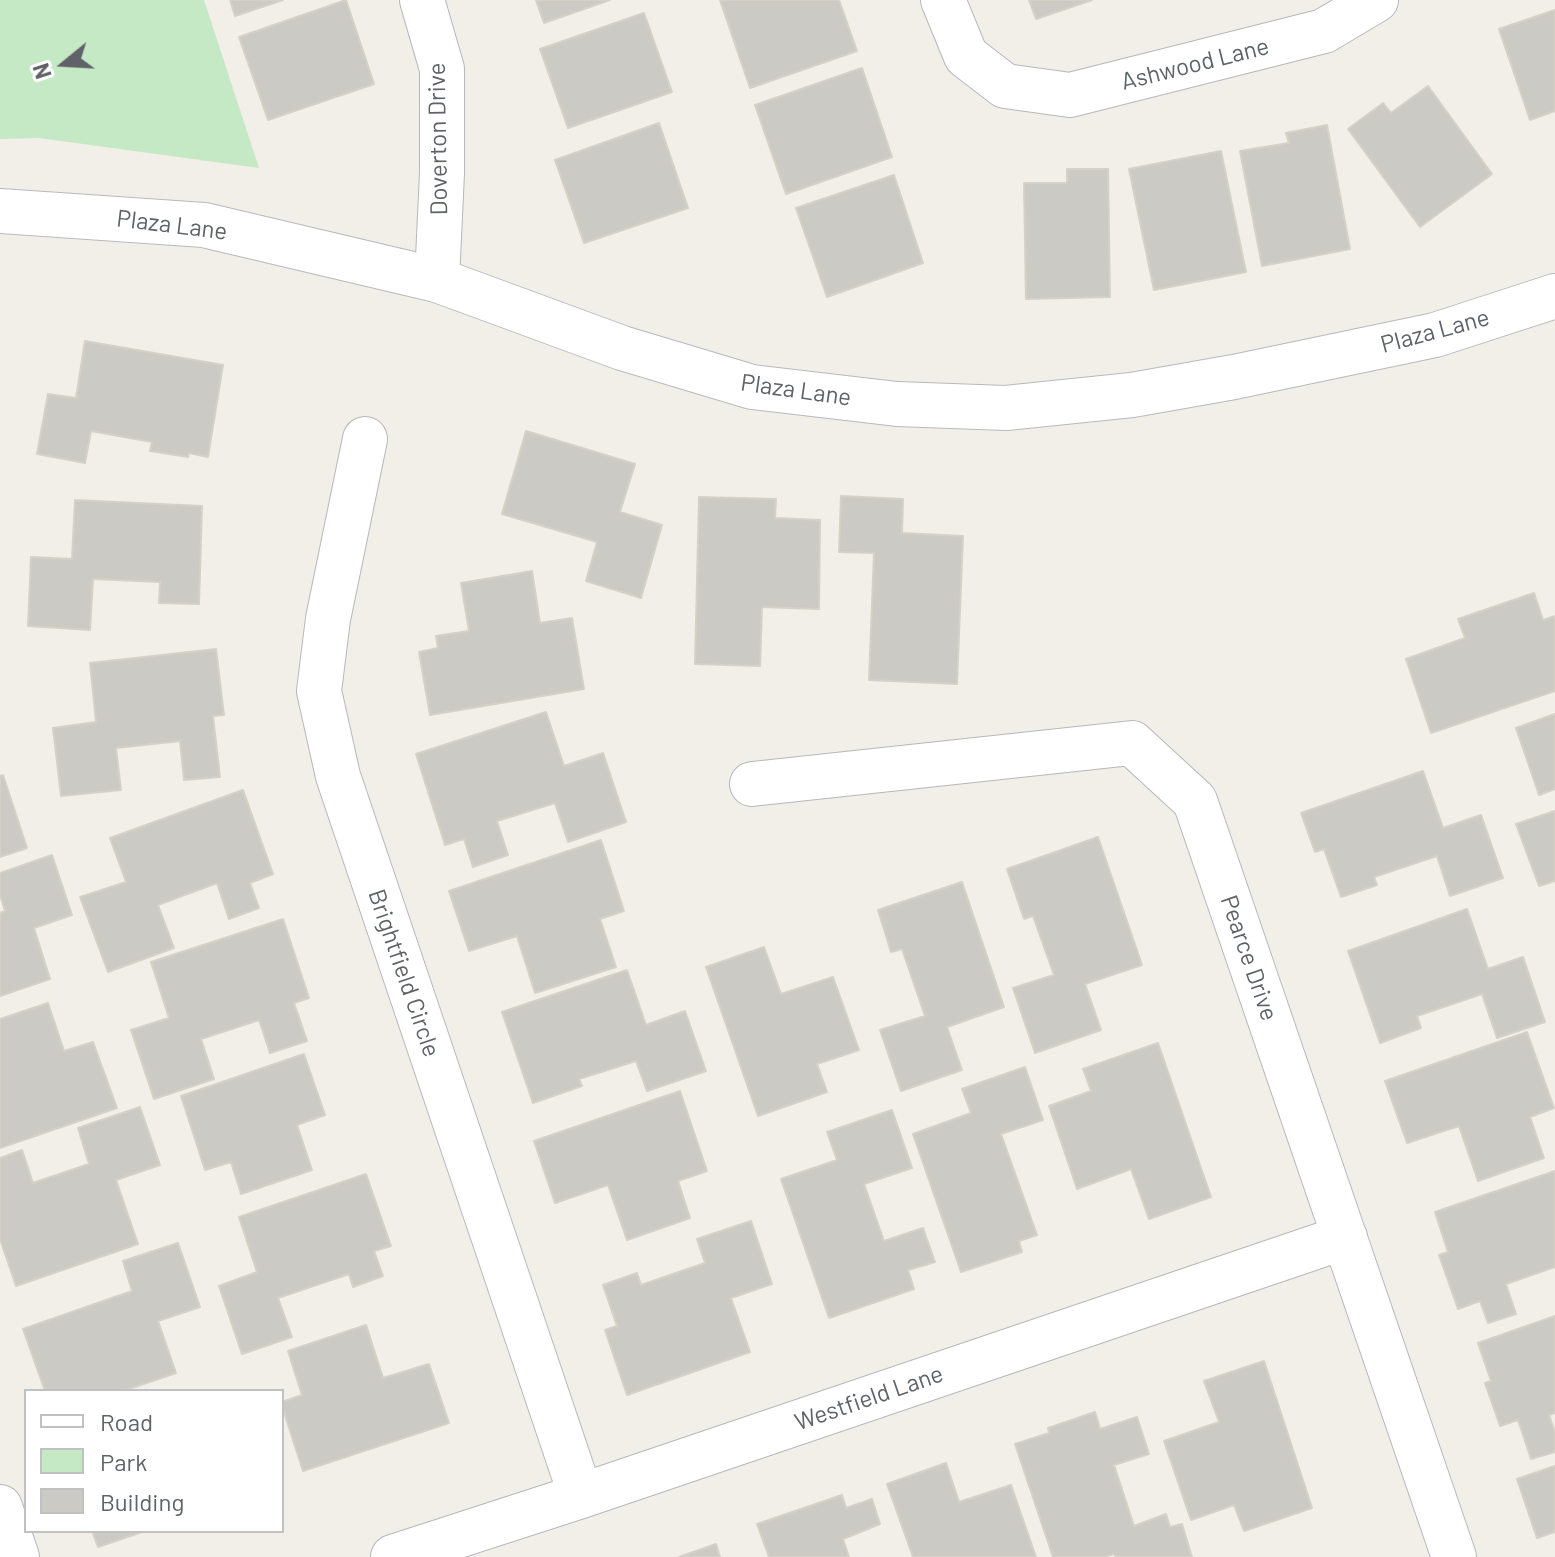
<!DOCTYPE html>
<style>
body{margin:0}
#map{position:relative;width:1555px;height:1557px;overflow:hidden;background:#f1efe8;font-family:Barlow,sans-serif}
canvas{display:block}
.legend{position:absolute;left:24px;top:1389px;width:260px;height:144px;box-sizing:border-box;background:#fff;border:2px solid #bfc1c3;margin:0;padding:10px 14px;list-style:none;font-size:24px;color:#5f6368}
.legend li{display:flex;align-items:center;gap:16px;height:40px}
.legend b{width:40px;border:2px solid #bfc1c3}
.north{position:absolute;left:24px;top:24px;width:80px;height:80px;-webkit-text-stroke:6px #fff;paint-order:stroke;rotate:252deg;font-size:22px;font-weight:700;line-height:32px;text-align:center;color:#5f6368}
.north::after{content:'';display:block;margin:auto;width:28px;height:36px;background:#5f6368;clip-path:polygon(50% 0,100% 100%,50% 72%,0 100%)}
</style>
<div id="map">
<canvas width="1555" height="1557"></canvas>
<ul class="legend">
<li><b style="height:10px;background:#fff"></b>Road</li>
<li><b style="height:22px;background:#c5e8c5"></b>Park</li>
<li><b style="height:22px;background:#cccac5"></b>Building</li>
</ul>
<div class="north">N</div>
</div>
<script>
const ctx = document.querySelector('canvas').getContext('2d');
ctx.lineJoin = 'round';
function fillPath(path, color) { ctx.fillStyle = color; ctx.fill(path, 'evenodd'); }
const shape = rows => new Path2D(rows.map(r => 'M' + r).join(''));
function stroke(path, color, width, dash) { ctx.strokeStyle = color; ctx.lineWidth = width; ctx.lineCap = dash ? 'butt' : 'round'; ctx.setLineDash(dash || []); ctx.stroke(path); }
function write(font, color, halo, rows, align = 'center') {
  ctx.font = font + ' Barlow,sans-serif'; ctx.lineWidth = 8; ctx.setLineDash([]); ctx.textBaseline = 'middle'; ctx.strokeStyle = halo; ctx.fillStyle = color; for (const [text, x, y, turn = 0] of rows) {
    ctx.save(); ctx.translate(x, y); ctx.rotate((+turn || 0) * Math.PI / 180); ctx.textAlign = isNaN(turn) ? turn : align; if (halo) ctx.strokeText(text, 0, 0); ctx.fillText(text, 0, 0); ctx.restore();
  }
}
const green = shape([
 [0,0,204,0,259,168,39,138,0,139]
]);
const building = shape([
 [230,0,283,0,235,16,230,0],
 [346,0,374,84,268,120,239,37,346,0],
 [536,0,610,0,544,23,536,0],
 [720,0,839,0,857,51,750,88,720,0],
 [1029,0,1092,0,1036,19,1029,0],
 [1555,10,1555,111,1530,120,1499,29,1555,10],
 [644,13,672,92,568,128,540,49,644,13],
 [862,68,892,157,786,194,755,105,862,68],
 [1428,86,1492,174,1420,227,1348,129,1383,103,1391,113,1428,86],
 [659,123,688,208,584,243,555,160,659,123],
 [1327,125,1350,249,1262,266,1240,151,1289,143,1286,133,1327,125],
 [1221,151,1246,272,1154,290,1129,169,1221,151],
 [1067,169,1108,169,1110,297,1026,299,1024,183,1067,183,1067,169],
 [894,175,923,263,827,297,796,208,894,175],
 [85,341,223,365,208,457,189,453,188,457,150,451,152,442,91,431,85,463,37,454,48,394,76,398,85,341],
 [526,431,635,464,620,512,662,525,641,598,586,581,597,542,502,514,526,431],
 [841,496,903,499,902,533,963,536,957,684,869,680,874,553,839,552,841,496],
 [699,497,776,499,775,518,820,520,819,609,762,607,760,666,695,664,699,497],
 [75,500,202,506,199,604,159,603,160,582,93,579,90,630,28,626,31,557,72,559,75,500],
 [532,571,540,623,572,618,584,689,430,715,419,652,438,648,436,636,469,631,461,583,532,571],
 [1534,593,1543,620,1555,616,1555,691,1431,733,1406,659,1465,638,1458,619,1534,593],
 [216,649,224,715,213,716,220,777,184,780,180,741,116,748,121,790,61,796,53,728,96,722,90,663,216,649],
 [546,712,564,766,603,753,626,822,568,842,555,803,497,821,508,855,473,867,464,839,445,845,416,754,546,712],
 [1555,714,1555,789,1539,795,1516,728,1555,714],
 [1423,771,1443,828,1481,815,1503,878,1450,896,1437,856,1374,877,1377,885,1341,897,1324,849,1315,852,1301,813,1423,771],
 [3,775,27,848,0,857,0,776,3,775],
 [243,790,273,874,250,883,259,908,229,919,217,883,158,905,174,948,108,972,80,897,126,882,110,838,243,790],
 [1555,811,1555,881,1539,886,1516,824,1555,811],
 [1098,837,1142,965,1085,984,1101,1030,1035,1053,1013,988,1054,975,1033,916,1024,919,1007,869,1098,837],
 [601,840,624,911,600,919,616,967,535,993,517,936,469,951,449,891,601,840],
 [52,855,72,915,34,928,50,979,0,996,0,913,5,911,0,895,0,873,52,855],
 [962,882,1004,1007,947,1027,962,1070,901,1091,880,1030,925,1016,902,949,891,952,878,910,962,882],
 [1467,909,1488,969,1523,957,1545,1022,1497,1038,1482,994,1417,1016,1421,1028,1380,1043,1348,951,1467,909],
 [283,919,309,998,294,1003,307,1041,270,1053,259,1020,201,1039,214,1079,154,1099,131,1030,169,1018,151,962,283,919],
 [764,947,781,994,833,977,859,1050,817,1064,827,1092,758,1116,706,967,764,947],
 [627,970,646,1025,685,1011,706,1071,647,1091,636,1061,579,1079,582,1086,533,1103,502,1012,627,970],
 [48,1003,64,1051,93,1042,117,1108,0,1148,0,1019,48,1003],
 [1527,1032,1554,1108,1530,1117,1544,1158,1478,1181,1459,1126,1407,1143,1385,1081,1527,1032],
 [1158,1043,1211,1197,1149,1219,1131,1169,1077,1189,1049,1106,1091,1091,1083,1069,1158,1043],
 [304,1054,325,1115,297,1125,312,1170,241,1194,231,1162,205,1170,181,1096,304,1054],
 [1025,1067,1043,1120,1001,1134,1037,1235,1019,1241,1022,1252,961,1272,913,1134,971,1113,962,1089,1025,1067],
 [680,1091,707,1171,678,1181,690,1218,627,1240,608,1185,555,1203,534,1141,680,1091],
 [140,1107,160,1165,116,1180,138,1244,16,1286,0,1239,0,1158,22,1150,33,1183,89,1164,78,1128,140,1107],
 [892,1110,912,1168,864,1184,884,1241,923,1228,935,1262,908,1270,914,1289,829,1318,781,1179,837,1160,827,1132,892,1110],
 [1555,1171,1555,1267,1506,1284,1516,1314,1488,1323,1480,1301,1458,1309,1439,1255,1448,1252,1435,1212,1555,1171],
 [366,1174,391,1246,374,1251,383,1276,353,1287,349,1274,278,1298,292,1337,242,1354,219,1286,257,1272,239,1217,366,1174],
 [751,1221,772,1284,731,1298,750,1352,627,1395,605,1330,617,1326,603,1285,637,1273,641,1285,705,1263,697,1239,751,1221],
 [178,1243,200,1307,158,1321,176,1373,123,1391,45,1391,23,1329,132,1291,123,1261,178,1243],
 [1555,1316,1555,1413,1549,1415,1555,1432,1555,1452,1531,1459,1518,1420,1500,1426,1485,1383,1491,1381,1478,1343,1555,1316],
 [366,1325,383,1378,429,1364,449,1423,303,1471,282,1406,282,1402,302,1395,288,1351,366,1325],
 [1264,1361,1312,1508,1244,1531,1234,1505,1191,1520,1164,1441,1219,1422,1204,1381,1264,1361],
 [1095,1412,1100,1429,1137,1417,1149,1454,1114,1465,1134,1526,1166,1514,1170,1527,1182,1524,1192,1557,1116,1557,1114,1554,1104,1557,1053,1557,1015,1444,1049,1433,1048,1428,1095,1412],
 [946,1463,959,1502,1011,1485,1036,1557,913,1557,887,1484,946,1463],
 [1555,1466,1555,1532,1537,1538,1517,1479,1555,1466],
 [842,1495,846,1508,872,1499,880,1524,843,1539,849,1557,769,1557,757,1524,842,1495],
 [92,1531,145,1531,98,1547,92,1531],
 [716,1544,720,1557,679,1557,716,1544]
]);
const street = shape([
 [422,0,442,69,442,173,437,280],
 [943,0,966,56,1005,86,1070,95,1324,31,1376,0],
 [365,439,328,619,319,691,338,776,581,1496],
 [752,784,1132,743,1195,801,1454,1557],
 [0,1507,17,1557],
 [393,1557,581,1496,1345,1237]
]);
const secondary = shape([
 [0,211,204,225,437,280,622,348,752,387,897,404,1006,408,1132,395,1234,377,1435,335,1555,296]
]);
const streetNames = [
 ["Ashwood Lane",1195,64,-14],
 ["Doverton Drive",438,139,-91],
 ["Plaza Lane",172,225,7],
 ["Plaza Lane",1435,331,-15],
 ["Plaza Lane",796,390,8],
 ["Pearce Drive",1249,958,71],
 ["Brightfield Circle",404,973,71],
 ["Westfield Lane",869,1398,-19]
];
fillPath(green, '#c5e8c5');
fillPath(building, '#cccac5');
stroke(building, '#d6d1c6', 2);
stroke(street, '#b5b8bc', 46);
stroke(secondary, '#b6babf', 46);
stroke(street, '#fff', 44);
stroke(secondary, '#fff', 44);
write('24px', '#5f6368', '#fff', streetNames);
</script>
